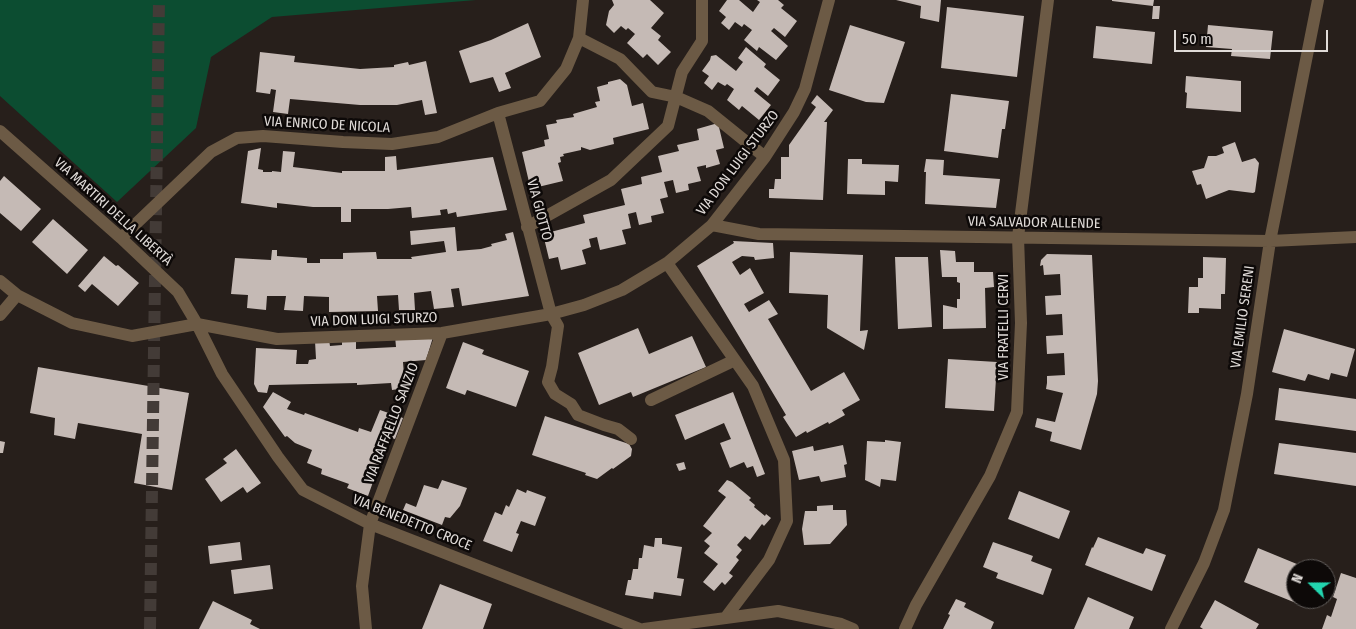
<!DOCTYPE html>
<meta charset="utf-8">
<style>
body{margin:0}
#map{position:relative;width:1356px;height:629px;overflow:hidden;background:#271f1b;font-family:"Fira Sans Condensed",sans-serif}
canvas{display:block}
.north{position:absolute;left:1286px;top:559px;width:50px;height:50px;box-sizing:border-box;background:#0d0908;border:1px solid #615d5b;border-radius:50%;rotate:292deg;font-size:14px;font-weight:700;line-height:20px;text-align:center;color:#e0dbd8}
.north::after{content:'';display:block;margin:auto;width:18px;height:22px;background:#22d5af;clip-path:polygon(50% 0,100% 100%,50% 72%,0 100%)}
.scale{position:absolute;left:1174px;top:30px;width:154px;height:22px;box-sizing:border-box;border:2px solid #e0dbd8;border-top:0;padding-left:6px;font-size:15px;line-height:18px;white-space:nowrap;color:#e0dbd8;-webkit-text-stroke:4px #0d0908;paint-order:stroke}
</style>
<div id="map">
<canvas width="1356" height="629"></canvas>
<div class="north">N</div>
<div class="scale">50 m</div>
</div>
<script>
const ctx = document.querySelector('canvas').getContext('2d');
ctx.lineJoin = 'round';
function fillPath(path, color) { ctx.fillStyle = color; ctx.fill(path, 'evenodd'); }
const shape = rows => new Path2D(rows.map(r => 'M' + r).join(''));
function stroke(path, color, width, dash) { ctx.strokeStyle = color; ctx.lineWidth = width; ctx.lineCap = dash ? 'butt' : 'round'; ctx.setLineDash(dash || []); ctx.stroke(path); }
function write(font, color, halo, rows, align = 'center') {
  ctx.font = font + ' "Fira Sans Condensed",sans-serif'; ctx.lineWidth = 5; ctx.setLineDash([]); ctx.textBaseline = 'middle'; ctx.strokeStyle = halo; ctx.fillStyle = color; for (const [text, x, y, turn = 0] of rows) {
    ctx.save(); ctx.translate(x, y); ctx.rotate((+turn || 0) * Math.PI / 180); ctx.textAlign = isNaN(turn) ? turn : align; if (halo) ctx.strokeText(text, 0, 0); ctx.fillText(text, 0, 0); ctx.restore();
  }
}
const green = shape([
 [0,0,476,0,272,17,211,57,196,128,117,202,0,96]
]);
const building = shape([
 [612,0,650,0,664,13,651,28,661,36,658,40,671,52,658,65,647,54,643,58,627,43,635,34,628,28,626,30,621,26,614,33,606,25,609,11,614,5],
 [727,0,739,0,753,12,760,2,757,0,778,0,784,5,781,8,797,21,785,37,774,28,771,31,788,46,776,60,759,47,757,51,744,40,752,30,744,24,742,27,735,22,729,30,721,23,726,17,719,11],
 [896,0,941,0,939,22,920,18,921,6],
 [1112,0,1154,0,1153,6,1112,1],
 [1153,6,1160,6,1159,19,1152,19],
 [947,7,1024,16,1017,77,941,68],
 [528,23,541,57,505,73,511,88,499,92,493,77,470,83,459,51,491,40],
 [850,25,905,42,884,103,866,102,829,90],
 [1208,25,1273,31,1270,59,1231,56,1232,49,1206,47],
 [1096,26,1155,32,1152,64,1093,58],
 [746,47,766,64,764,67,780,80,768,96,757,87,754,91,771,105,759,120,742,106,739,110,727,100,734,89,727,84,725,86,718,82,712,90,704,83,709,76,702,71,710,60,711,56,716,55,736,71,743,62,738,58],
 [260,52,295,56,294,62,360,69,394,67,394,65,408,62,409,65,426,61,437,113,425,115,422,100,397,105,360,105,290,99,288,114,273,112,276,90,271,89,270,94,256,92],
 [1186,76,1241,81,1241,112,1186,108,1187,93,1185,92],
 [620,79,627,85,632,106,643,103,649,129,613,138,614,144,590,150,581,147,581,150,563,154,564,156,560,157,561,162,558,163,563,181,538,187,536,180,529,182,522,152,545,146,544,140,549,139,546,125,557,123,556,120,574,117,573,114,597,107,595,102,600,101,597,87,608,84,608,82],
 [951,94,1009,101,1005,129,1002,129,998,158,944,151],
 [817,95,833,110,824,122,827,122,823,200,769,198,769,189,774,189,775,179,781,179,781,157,789,157,789,145,816,107,811,103],
 [718,123,724,148,716,150,720,164,706,168,706,165,697,167,701,181,688,184,689,190,676,193,673,180,664,182,668,197,660,199,664,213,651,216,652,222,639,225,636,212,628,214,631,228,622,230,626,244,600,250,597,237,589,239,591,247,582,250,586,264,561,270,558,257,549,259,543,234,585,223,583,215,625,205,621,189,642,184,641,177,662,172,658,156,679,151,677,145,699,140,697,129],
 [1235,142,1242,162,1255,158,1259,163,1255,192,1253,193,1229,190,1206,199,1201,184,1197,185,1192,171,1204,168,1208,156,1216,156,1224,153,1222,147],
 [261,148,258,169,263,170,263,172,272,172,272,171,281,172,283,151,295,152,293,167,342,173,342,171,385,171,385,157,396,156,397,170,493,157,507,210,457,217,456,212,448,214,447,209,440,210,441,215,412,218,411,207,388,209,351,209,351,222,341,222,341,207,313,207,277,203,277,208,241,203,248,151],
 [848,159,862,159,862,164,899,165,898,182,885,181,885,195,847,194],
 [926,159,944,160,943,175,1000,179,996,208,925,204,926,172,924,172],
 [4,176,41,209,21,231,0,213,0,181],
 [53,219,88,250,67,274,32,242],
 [455,227,457,251,481,249,492,246,491,244,507,240,505,234,513,232,529,296,462,306,459,288,451,289,454,307,434,309,431,291,414,293,415,310,399,310,398,295,377,296,378,311,329,312,329,297,304,296,303,311,284,310,286,296,267,296,266,310,247,308,248,295,231,294,235,258,271,260,272,250,277,250,277,256,307,258,307,263,320,263,320,259,343,259,343,253,376,252,377,259,412,259,411,257,446,252,444,241,411,245,410,231],
 [733,241,773,243,774,258,755,260,754,257,742,256,732,262,740,275,750,268,764,293,744,304,749,312,769,300,778,314,768,319,811,391,844,372,860,400,842,410,845,415,829,424,828,422,807,433,806,431,796,437,783,417,786,415,697,266,734,243],
 [940,250,955,251,956,262,974,262,974,272,993,272,994,287,985,288,986,328,943,329,943,305,957,308,957,299,960,299,960,283,957,282,957,277,942,277],
 [790,252,863,255,860,331,868,330,864,350,827,328,828,295,789,293],
 [1047,254,1092,255,1098,381,1097,394,1081,450,1050,441,1052,432,1035,427,1037,418,1055,422,1063,393,1046,389,1047,383,1047,376,1065,375,1064,353,1047,354,1046,336,1063,335,1062,314,1046,315,1045,296,1061,295,1060,274,1044,275,1043,265,1040,266,1041,260],
 [104,256,116,266,118,265,139,283,118,306,92,284,85,292,78,286],
 [895,257,928,257,932,327,898,329],
 [1203,257,1226,258,1225,294,1221,294,1221,309,1199,308,1199,313,1188,313,1189,287,1198,287,1198,278,1203,278],
 [638,328,649,354,692,336,706,367,633,397,631,392,599,405,578,353],
 [1284,329,1355,349,1347,377,1331,373,1329,380,1308,374,1305,381,1272,372],
 [434,334,426,360,403,362,405,388,392,390,391,383,357,385,357,383,269,385,267,393,258,392,254,384,256,348,297,350,296,364,308,364,309,360,316,359,315,341,329,340,330,346,342,345,342,340,356,339,356,349,396,347,395,336],
 [463,342,484,350,482,354,529,371,516,407,467,390,465,395,446,388],
 [948,359,997,362,994,411,945,408],
 [38,367,189,393,172,490,134,483,142,434,78,423,75,439,54,435,55,418,30,413],
 [1279,388,1356,399,1356,431,1275,420],
 [273,392,291,402,287,409,304,415,305,413,358,432,359,428,371,432,380,410,403,418,395,439,389,437,368,496,347,488,349,484,321,474,322,469,307,463,312,450,295,443,287,436,285,437,263,407],
 [733,392,765,474,757,477,753,466,747,468,744,462,730,468,720,443,731,439,724,423,685,440,675,415],
 [545,416,629,444,632,449,631,456,613,469,612,468,597,479,585,475,586,473,532,455],
 [885,440,901,442,896,481,881,479,880,487,865,480,867,441,885,442],
 [0,441,5,442,3,453,0,453],
 [1279,443,1356,453,1356,486,1274,474],
 [843,445,847,464,844,465,846,477,821,482,819,476,799,480,792,451,813,446,814,451],
 [236,449,261,483,247,493,243,487,221,502,205,479,227,463,223,459],
 [684,462,686,469,679,471,676,464],
 [442,480,467,488,460,506,450,518,445,517,442,525,403,510,406,503,416,507,424,485,438,489],
 [727,480,732,482,751,498,749,500,755,505,754,507,765,516,766,514,771,518,764,526,762,524,750,540,745,536,737,545,742,550,736,557,739,560,729,573,733,576,725,585,722,582,714,591,703,582,718,564,704,553,710,546,704,541,712,533,703,526,726,497,718,491],
 [517,489,526,493,527,490,546,497,535,526,521,521,516,533,519,534,512,552,483,541,495,512,502,515,506,505,509,507],
 [1019,491,1070,511,1059,539,1008,519],
 [833,505,833,510,846,510,847,525,830,544,804,545,802,529,805,511,817,511,817,506],
 [1098,537,1143,554,1146,548,1166,555,1152,591,1085,565,1092,547,1093,548],
 [655,538,662,538,662,544,682,547,677,578,684,579,681,596,654,592,653,599,625,595,628,580,631,580,633,569,638,569,639,558,642,558,644,545,654,547],
 [240,542,242,560,210,564,208,546],
 [993,542,1033,556,1031,561,1052,569,1043,595,996,578,998,573,983,567],
 [1258,548,1309,569,1296,569,1296,599,1303,599,1301,605,1244,582],
 [270,565,273,589,234,594,231,570],
 [1341,573,1356,578,1356,629,1322,629,1327,615,1331,617,1337,599,1333,597],
 [440,584,492,604,483,629,422,629],
 [1088,597,1134,617,1129,629,1074,629],
 [956,599,966,603,964,607,994,622,991,629,943,629,950,615,948,614],
 [1215,600,1259,624,1256,629,1203,629,1200,627],
 [213,601,252,620,250,624,260,629,199,629]
]);
const primaryTunnel = shape([
 [150,629,159,0]
]);
const minor = shape([
 [579,38,620,59,652,92,676,97,708,111,765,157],
 [498,113,551,314,558,326,552,367,548,382,555,394,571,404,578,415,604,425,618,429,631,439],
 [0,131,121,238,178,292,197,324,222,374,278,457,303,490,370,524,640,629],
 [712,225,759,234,1270,241,1356,237],
 [527,227,611,180,668,126,682,72,702,41,702,0],
 [121,238,211,152,237,138,263,136,343,142,392,144,438,137,498,113,540,101,566,69,579,38,583,0],
 [667,263,753,386,784,460,787,521,769,560,726,617],
 [0,281,17,295,72,323,132,336,197,324,277,339,442,333,551,314,584,305,622,290,667,263,712,225,765,157,794,112,805,89,829,0],
 [0,315,17,295],
 [651,400,735,360],
 [366,629,362,586,370,524,442,333],
 [644,629,778,611,841,624,853,629],
 [905,629,916,605,990,476,1017,412,1021,323,1018,237,1048,0],
 [1171,629,1204,563,1224,510,1247,394,1270,241,1318,0]
]);
const streetNames = [
 ["VIA ENRICO DE NICOLA",327,125,3],
 ["VIA DON LUIGI STURZO",738,163,-53],
 ["VIA GIOTTO",539,210,75],
 ["VIA MARTIRI DELLA LIBERTÀ",113,212,42],
 ["VIA SALVADOR ALLENDE",1034,223,1],
 ["VIA EMILIO SERENI",1243,317,-82],
 ["VIA DON LUIGI STURZO",374,320,-2],
 ["VIA FRATELLI CERVI",1004,327,-90],
 ["VIA RAFFAELLO SANZIO",392,423,-69],
 ["VIA BENEDETTO CROCE",412,523,22]
];
fillPath(green, '#0c4d31');
fillPath(building, '#c5bab5');
stroke(primaryTunnel, '#433b37', 12, [12, 6]);
stroke(minor, '#6c5a45', 12);
write('14px', '#e0dbd8', '#0d0908', streetNames);
</script>
